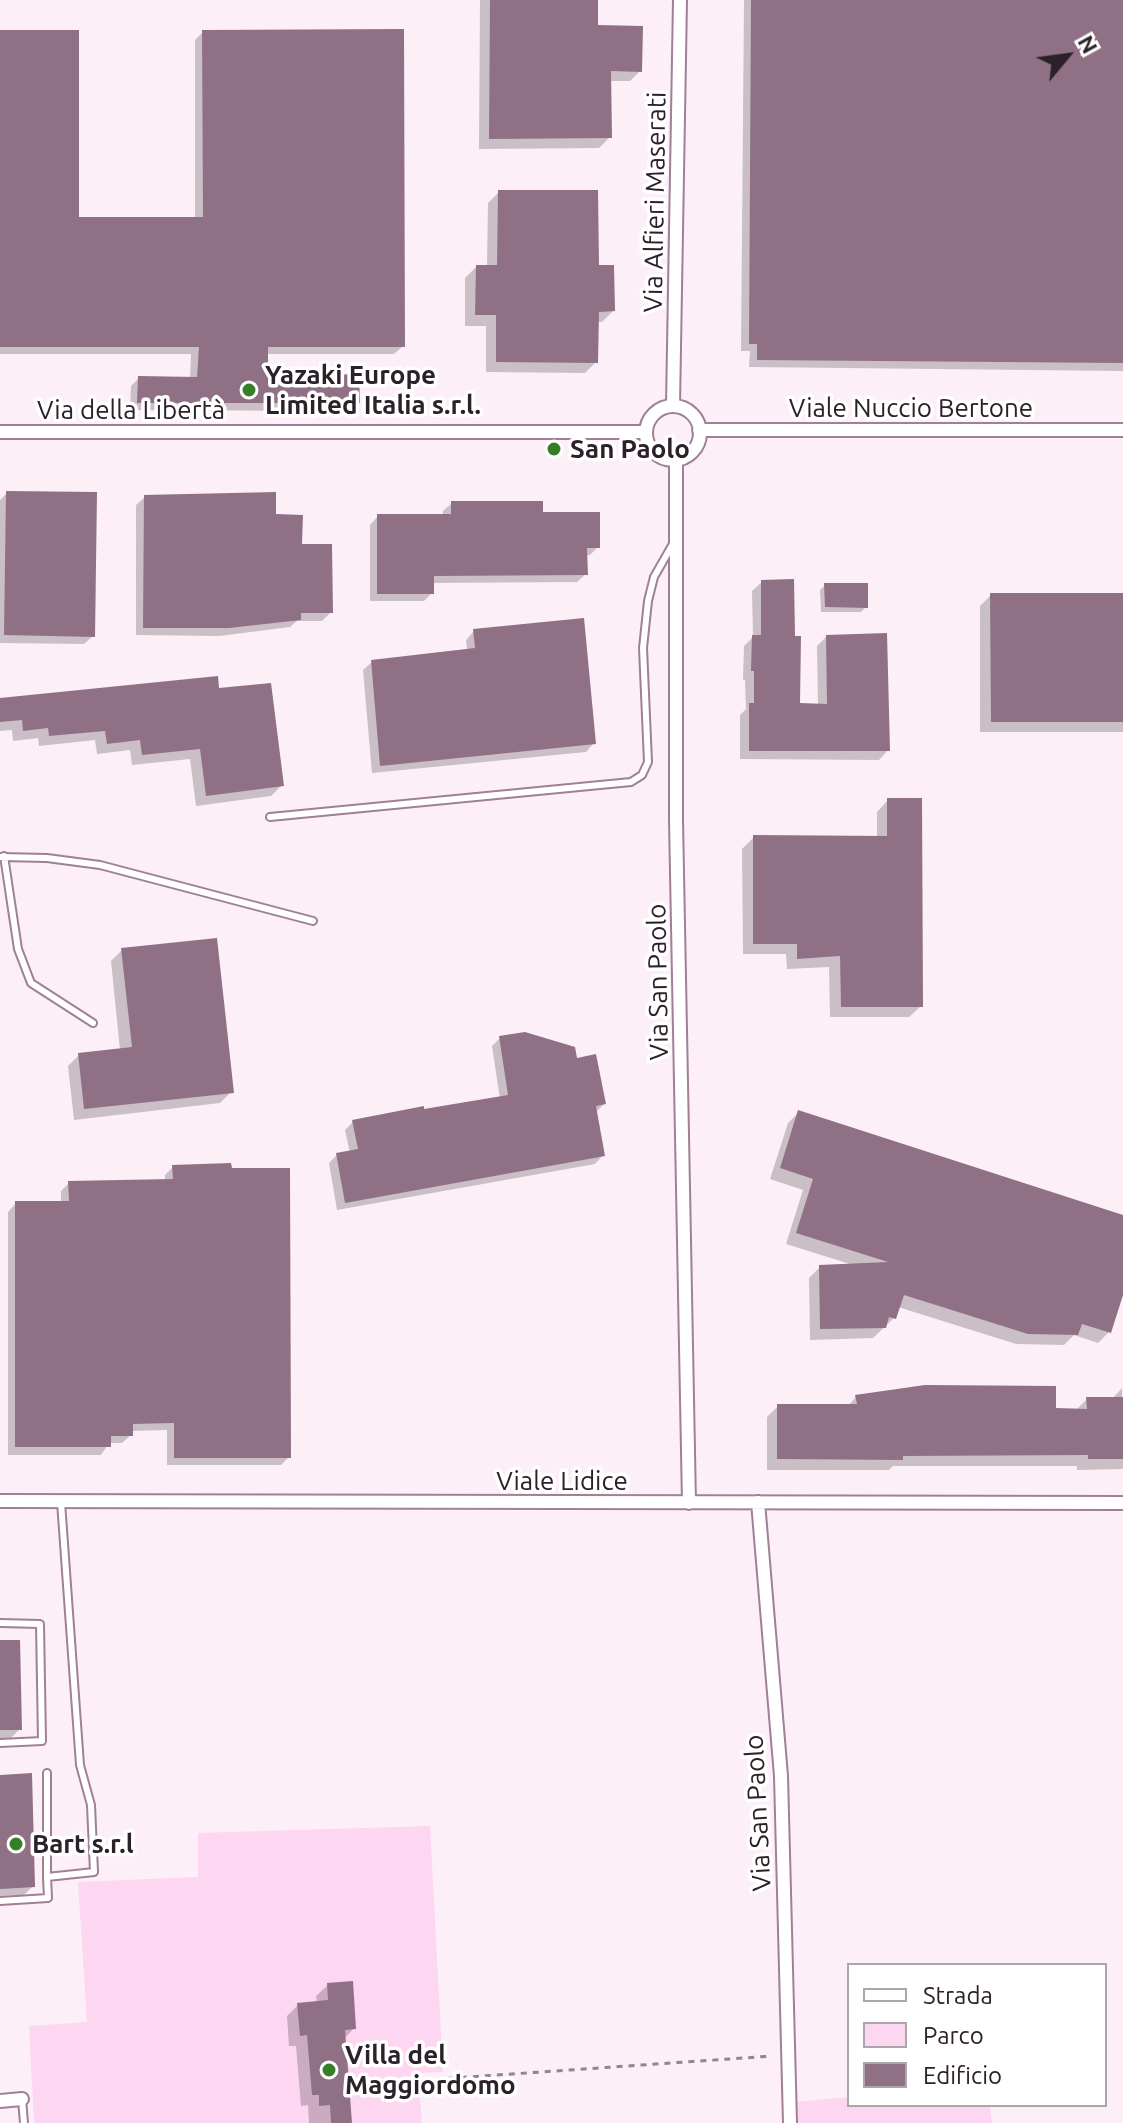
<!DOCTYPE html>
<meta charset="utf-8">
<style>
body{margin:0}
#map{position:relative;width:1123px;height:2123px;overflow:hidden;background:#fdeff8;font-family:Ubuntu,sans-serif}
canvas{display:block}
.legend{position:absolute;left:847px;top:1963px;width:260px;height:144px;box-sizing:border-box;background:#fff;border:2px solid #aba6a9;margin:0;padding:10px 14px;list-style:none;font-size:24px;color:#2c2029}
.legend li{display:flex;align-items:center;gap:16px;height:40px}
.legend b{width:40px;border:2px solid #aba6a9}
.north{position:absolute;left:1027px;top:16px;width:80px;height:80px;-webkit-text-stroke:6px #fff;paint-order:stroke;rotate:61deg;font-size:22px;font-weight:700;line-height:32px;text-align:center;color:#2c2029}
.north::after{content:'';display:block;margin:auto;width:28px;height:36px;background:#2c2029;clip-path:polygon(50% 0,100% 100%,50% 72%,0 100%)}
</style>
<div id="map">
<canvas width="1123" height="2123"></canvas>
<ul class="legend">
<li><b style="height:10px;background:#fff"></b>Strada</li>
<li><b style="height:22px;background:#fdd6f1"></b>Parco</li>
<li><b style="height:22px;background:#8f7085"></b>Edificio</li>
</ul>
<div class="north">N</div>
</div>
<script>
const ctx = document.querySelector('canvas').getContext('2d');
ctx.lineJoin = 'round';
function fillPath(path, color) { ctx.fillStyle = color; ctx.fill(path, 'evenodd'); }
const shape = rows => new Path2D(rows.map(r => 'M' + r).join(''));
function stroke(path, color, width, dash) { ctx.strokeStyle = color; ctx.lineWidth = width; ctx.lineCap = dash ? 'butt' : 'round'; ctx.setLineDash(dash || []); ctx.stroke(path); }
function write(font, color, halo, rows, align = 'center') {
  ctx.font = font + ' Ubuntu,sans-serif'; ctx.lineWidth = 7; ctx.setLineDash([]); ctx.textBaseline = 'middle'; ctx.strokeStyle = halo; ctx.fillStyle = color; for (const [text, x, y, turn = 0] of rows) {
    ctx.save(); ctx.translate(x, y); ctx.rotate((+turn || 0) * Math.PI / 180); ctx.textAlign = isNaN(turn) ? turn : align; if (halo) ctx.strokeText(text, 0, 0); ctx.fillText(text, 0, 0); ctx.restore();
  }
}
const green = shape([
 [430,1826,443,2072,418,2073,422,2123,34,2123,29,2026,87,2022,78,1882,198,1877,198,1833],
 [849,2097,849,2105,990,2105,992,2123,796,2123,795,2102]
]);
const shadow = shape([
 [480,0,596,0,596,27,640,71,630,81,609,81,610,137,599,148,479,149],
 [744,0,1123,0,1123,371,749,367,750,351,741,351],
 [0,32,77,219,195,219,195,40,203,32,403,346,394,354,266,354,266,379,358,403,349,411,130,410,131,386,139,378,190,379,191,354,0,354],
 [499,192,597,267,613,311,602,322,597,322,596,362,585,373,486,372,486,326,465,326,465,278,476,267,487,267,488,203],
 [7,493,93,636,84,644,0,643,0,500],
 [145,497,274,516,331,612,322,621,297,621,290,627,219,636,136,635,136,505],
 [452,503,598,547,590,555,585,555,586,574,577,582,432,583,432,593,424,601,370,601,370,525,378,516,443,516,443,511],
 [762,582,798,705,818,706,817,646,826,637,888,750,879,760,740,759,740,715,746,709,745,680,743,680,744,646,753,637,752,591],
 [825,585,866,607,861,612,821,612,820,590],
 [991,595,1123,595,1123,732,980,732,980,606],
 [474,631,594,743,586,752,372,773,363,670,372,662,467,650,466,640],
 [217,691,282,785,271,796,196,806,190,759,132,765,130,750,97,754,95,740,39,746,38,738,13,741,12,730,0,731,0,701],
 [888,800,921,1006,909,1017,830,1017,829,967,787,969,786,954,743,954,742,849,754,837,877,838,877,812],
 [122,950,231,1092,220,1103,74,1120,68,1066,79,1055,120,1050,111,961],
 [500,1038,575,1060,604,1104,595,1113,603,1155,595,1164,337,1210,329,1163,337,1155,350,1153,345,1130,353,1122,500,1099,492,1046],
 [799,1112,1123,1217,1123,1289,1109,1332,1098,1343,1074,1335,1064,1345,1016,1344,898,1307,894,1318,873,1338,810,1340,809,1278,820,1267,853,1265,786,1244,803,1190,770,1179,788,1123],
 [173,1167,289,1457,281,1465,167,1465,167,1430,131,1431,131,1435,122,1443,109,1443,101,1455,8,1455,8,1212,16,1203,61,1203,61,1191,69,1183,165,1181,165,1175],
 [1122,1388,1123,1469,1077,1470,1077,1466,893,1466,889,1470,767,1470,767,1417,778,1406,848,1406,856,1397,1076,1410,1087,1399,1112,1399],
 [0,1642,20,1729,9,1740,0,1740],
 [0,1777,33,1886,24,1895,0,1896],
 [328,1985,354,2028,344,2039,350,2123,309,2123,308,2105,301,2106,296,2046,289,2046,287,2016,298,2005,317,2003,316,1996]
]);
const building = shape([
 [490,0,598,0,598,25,643,26,642,72,611,71,612,138,489,139],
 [751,0,1123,0,1123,363,757,360,757,344,749,344],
 [404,29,405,347,268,347,268,377,359,374,360,403,137,403,138,376,197,377,199,347,0,347,0,30,79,30,79,217,203,217,202,30],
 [498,190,598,190,599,265,614,265,615,311,599,312,598,363,496,362,496,315,475,315,476,265,497,265],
 [6,491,97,492,95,637,4,635],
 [276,492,276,514,303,515,302,544,332,544,333,613,301,613,301,620,229,628,143,628,144,495],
 [451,501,543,501,543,512,600,512,600,548,587,548,588,575,434,576,434,594,377,594,377,514,451,514],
 [794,579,795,636,801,636,800,703,827,704,826,635,887,633,890,751,749,751,749,703,754,703,754,671,751,671,752,635,761,635,761,580],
 [824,583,868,583,868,608,825,607],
 [990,593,1123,593,1123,722,991,722],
 [584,618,596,744,380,766,371,660,475,648,473,629],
 [218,676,219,688,271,683,284,786,206,796,200,749,142,755,140,740,107,744,105,731,49,736,48,728,23,731,22,720,0,722,0,698],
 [887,798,922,798,923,1007,841,1007,840,956,797,959,797,944,753,944,753,835,887,836],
 [217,938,234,1093,84,1109,78,1053,132,1047,121,948],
 [525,1032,575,1047,577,1058,596,1054,606,1104,596,1106,605,1156,345,1203,336,1153,358,1149,352,1120,424,1106,424,1109,508,1095,499,1036],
 [798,1110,1123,1215,1123,1295,1111,1333,1082,1324,1078,1335,1028,1334,904,1295,896,1319,889,1317,886,1328,820,1329,819,1265,888,1262,796,1233,813,1179,780,1168],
 [231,1163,232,1168,290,1168,291,1458,174,1458,174,1423,133,1424,133,1436,111,1436,111,1447,15,1447,15,1201,69,1201,68,1181,173,1179,172,1165],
 [925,1385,1056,1386,1056,1408,1087,1409,1086,1397,1123,1397,1123,1459,1088,1459,1088,1455,903,1456,903,1460,777,1459,777,1404,857,1404,855,1395],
 [0,1640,20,1640,22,1730,0,1730],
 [32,1773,35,1887,0,1889,0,1775],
 [353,1981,356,2029,345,2030,352,2123,331,2123,330,2105,319,2106,319,2095,312,2095,307,2035,300,2036,297,2003,328,2000,327,1983]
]);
const path = shape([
 [425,2080,772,2056]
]);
const service = shape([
 [270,817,631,782,642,775,648,762,643,648,648,601,654,577,674,542],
 [4,856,18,949,31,983,93,1023],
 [0,857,47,858,100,865,313,921],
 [0,1623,40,1624,42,1741,0,1743],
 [47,1877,47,1773],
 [0,1901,48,1898,47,1877,94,1872,91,1805,80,1765,61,1502],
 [22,2099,24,2123]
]);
const minor = shape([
 [673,405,680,0],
 '646 433a27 27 0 1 1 54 0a27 27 0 1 1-54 0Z',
 [699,430,1123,430],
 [0,432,645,432],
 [676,460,676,820,689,1503],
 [0,1501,1123,1503],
 [758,1502,781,1776,790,2123],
 [0,2101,22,2099]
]);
const markers = [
 [249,390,8,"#347f27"],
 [554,449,8,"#347f27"],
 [16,1844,8,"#347f27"],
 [329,2070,8,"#347f27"]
];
const streetNames = [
 ["Via Alfieri Maserati",655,202,-89],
 ["Viale Nuccio Bertone",911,408],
 ["Via della Libertà",131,410],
 ["Via San Paolo",658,982,-91],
 ["Viale Lidice",562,1481],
 ["Via San Paolo",758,1813,-93]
];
const poiNames = [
 ["Yazaki Europe",265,375],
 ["Limited Italia s.r.l.",265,405],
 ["San Paolo",570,449],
 ["Bart s.r.l",32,1844],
 ["Villa del",345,2055],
 ["Maggiordomo",345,2085]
];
fillPath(green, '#fdd6f1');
fillPath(shadow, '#0003');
fillPath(building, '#8f7085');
stroke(service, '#9f8096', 10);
stroke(minor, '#9f8096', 16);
stroke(path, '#92858e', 3, [6, 6]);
stroke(service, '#fff', 6);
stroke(minor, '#fff', 12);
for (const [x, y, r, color] of markers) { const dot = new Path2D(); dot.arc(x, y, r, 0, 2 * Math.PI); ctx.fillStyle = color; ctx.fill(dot); stroke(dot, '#fff', 3); }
write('26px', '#2c2029', '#fff', streetNames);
write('bold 26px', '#2c2029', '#fff', poiNames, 'left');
</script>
